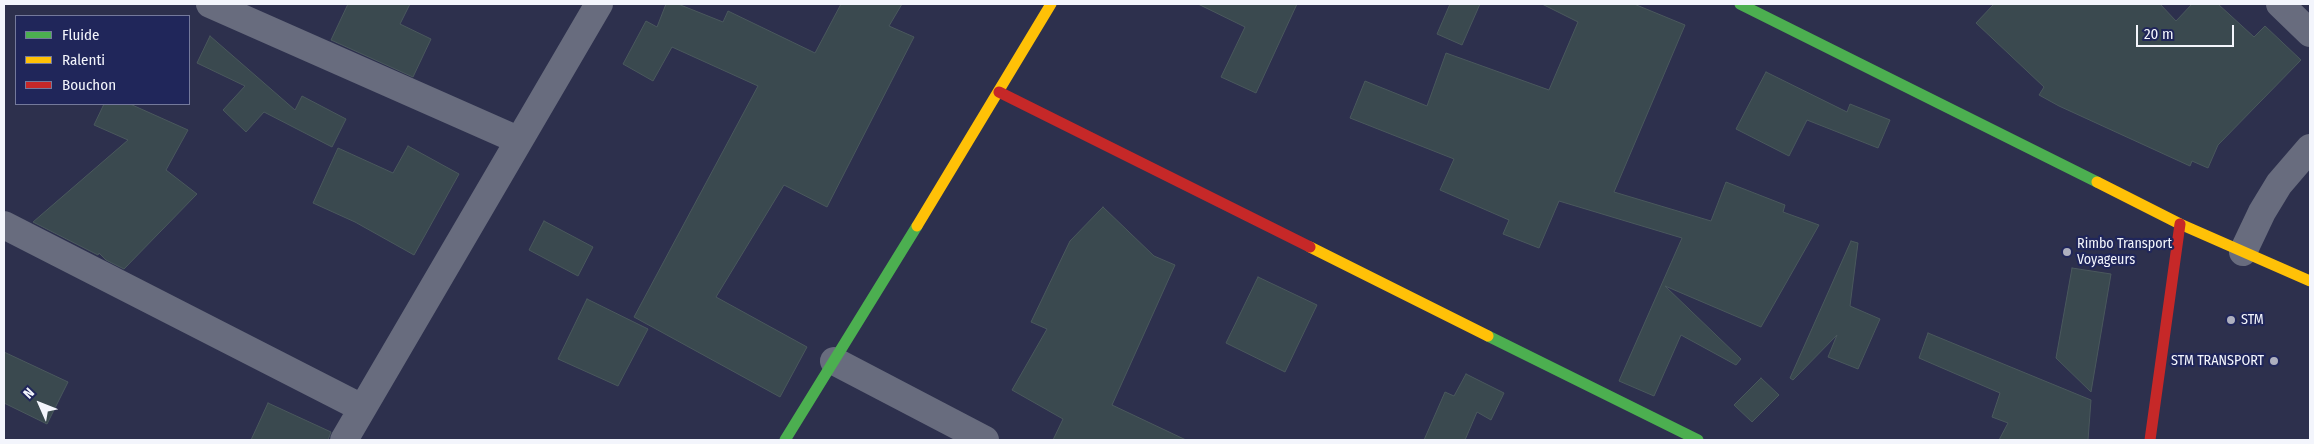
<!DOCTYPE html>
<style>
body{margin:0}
#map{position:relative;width:2314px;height:444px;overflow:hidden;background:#2d304d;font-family:"Fira Sans Condensed",sans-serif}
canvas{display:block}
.frame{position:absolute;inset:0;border:5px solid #f3f5fc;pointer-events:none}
.legend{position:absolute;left:15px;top:15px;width:175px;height:90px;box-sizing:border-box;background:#20265a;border:1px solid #74799b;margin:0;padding:6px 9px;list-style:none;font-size:15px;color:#f3f5fc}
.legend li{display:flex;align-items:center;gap:10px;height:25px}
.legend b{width:25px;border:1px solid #74799b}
.north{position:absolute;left:15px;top:379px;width:50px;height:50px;-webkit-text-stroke:4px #20265a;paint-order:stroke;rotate:314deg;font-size:14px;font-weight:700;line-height:20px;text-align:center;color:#f3f5fc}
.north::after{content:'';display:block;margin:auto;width:18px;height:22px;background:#f3f5fc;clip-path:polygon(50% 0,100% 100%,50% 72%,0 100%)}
.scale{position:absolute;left:2136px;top:25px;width:98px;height:22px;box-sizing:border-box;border:2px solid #f3f5fc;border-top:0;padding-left:6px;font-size:15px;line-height:18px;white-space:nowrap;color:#f3f5fc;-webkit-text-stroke:4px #20265a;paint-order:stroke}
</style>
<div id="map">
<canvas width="2314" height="444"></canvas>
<div class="frame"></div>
<ul class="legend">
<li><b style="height:6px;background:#4caf50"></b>Fluide</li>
<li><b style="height:6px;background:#ffc107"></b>Ralenti</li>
<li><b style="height:6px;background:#c62828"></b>Bouchon</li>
</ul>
<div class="north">N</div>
<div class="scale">20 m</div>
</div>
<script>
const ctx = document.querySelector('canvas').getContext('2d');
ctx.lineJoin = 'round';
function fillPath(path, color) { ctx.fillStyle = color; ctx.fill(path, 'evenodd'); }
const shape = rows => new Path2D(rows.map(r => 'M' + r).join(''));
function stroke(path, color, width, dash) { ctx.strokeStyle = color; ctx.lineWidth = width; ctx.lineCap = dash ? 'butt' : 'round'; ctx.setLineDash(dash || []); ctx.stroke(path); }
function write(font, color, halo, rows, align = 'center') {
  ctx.font = font + ' "Fira Sans Condensed",sans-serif'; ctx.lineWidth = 4.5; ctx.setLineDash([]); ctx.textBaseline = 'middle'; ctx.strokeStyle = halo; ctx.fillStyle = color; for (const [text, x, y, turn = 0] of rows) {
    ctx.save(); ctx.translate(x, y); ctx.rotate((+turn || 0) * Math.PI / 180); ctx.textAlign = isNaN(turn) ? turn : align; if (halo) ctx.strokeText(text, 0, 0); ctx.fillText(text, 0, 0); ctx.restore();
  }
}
const building = shape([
 [348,4,410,4,400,24,431,39,413,77,331,40,348,4],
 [666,4,678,4,723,22,728,11,815,53,841,4,902,4,889,26,914,37,827,207,784,185,716,297,807,347,780,397,634,317,758,86,672,47,653,81,623,64,646,21,657,27,666,4],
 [1198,4,1297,4,1256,93,1221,77,1245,27,1198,4],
 [1450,4,1480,4,1462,45,1437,34,1450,4],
 [1542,4,1634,4,1685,25,1614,192,1711,221,1726,182,1785,205,1783,212,1819,225,1761,327,1665,286,1741,359,1736,365,1681,335,1654,396,1619,381,1682,238,1559,201,1539,248,1503,234,1509,220,1440,190,1454,159,1350,118,1365,81,1427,106,1446,53,1549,90,1578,22,1542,4],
 [1994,4,2160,4,2176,21,2192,4,2218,4,2254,37,2265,26,2301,60,2218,145,2208,168,2192,161,2190,166,2059,106,2039,95,2044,87,1976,23,1994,4],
 [210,36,295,110,302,96,346,119,332,147,264,112,246,132,223,110,245,86,197,63,210,36],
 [1766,72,1847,112,1850,104,1890,120,1878,148,1807,120,1789,156,1736,129,1766,72],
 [104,104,130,104,188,130,166,170,197,194,124,269,106,260,99,253,98,255,33,222,128,140,94,125,104,104],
 [408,146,459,174,414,255,355,222,313,203,338,148,393,173,408,146],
 [1103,207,1154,256,1175,265,1112,405,1186,440,1053,440,1063,419,1012,390,1047,329,1031,322,1070,241,1103,207],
 [544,221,593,247,578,276,529,250,544,221],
 [1851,241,1858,243,1850,306,1880,319,1858,369,1828,357,1837,335,1793,380,1790,378,1851,241],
 [2072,268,2111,274,2091,392,2056,358,2072,268],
 [1258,277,1317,305,1285,372,1226,343,1258,277],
 [587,299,648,329,618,386,558,359,587,299],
 [1928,333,2091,400,2088,440,1999,440,2008,423,1992,417,2000,393,1919,358,1928,333],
 [4,352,68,382,47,424,4,403,4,352],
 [1466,374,1504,393,1491,420,1477,412,1465,440,1424,440,1445,392,1454,396,1466,374],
 [1761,378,1779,395,1752,422,1734,405,1761,378],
 [268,403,331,432,328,440,251,440,268,403]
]);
const street = shape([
 [210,4,518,140],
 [2280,4,2310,33],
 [4,225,362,408],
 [2243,252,2262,212,2279,184,2310,148],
 [834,361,985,440],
 [344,440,599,4]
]);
const fast = shape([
 [1740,4,2097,182],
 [1488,336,1698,440],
 [785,440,917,226]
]);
const slow = shape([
 [2097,182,2180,224,2310,281],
 [917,226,1051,4],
 [1310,247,1488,336]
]);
const jam = shape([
 [999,92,1310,247],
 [2150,440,2180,224]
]);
const markers = [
 [2067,252,5,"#aeb0bf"],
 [2231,320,5,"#aeb0bf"],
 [2274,361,5,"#aeb0bf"]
];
const poiNames = [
 ["Rimbo Transport",2077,244],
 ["Voyageurs",2077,260],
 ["STM",2241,320],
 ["STM TRANSPORT",2264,361,"right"]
];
fillPath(building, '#3a494f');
stroke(building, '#4a585d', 1);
stroke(street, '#686c7e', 28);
stroke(fast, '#4caf50', 11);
stroke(slow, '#ffc107', 11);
stroke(jam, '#c62828', 11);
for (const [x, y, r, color] of markers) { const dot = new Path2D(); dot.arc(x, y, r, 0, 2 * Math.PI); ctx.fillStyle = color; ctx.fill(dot); stroke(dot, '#20265a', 2); }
write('14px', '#f3f5fc', '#20265a', poiNames, 'left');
</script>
